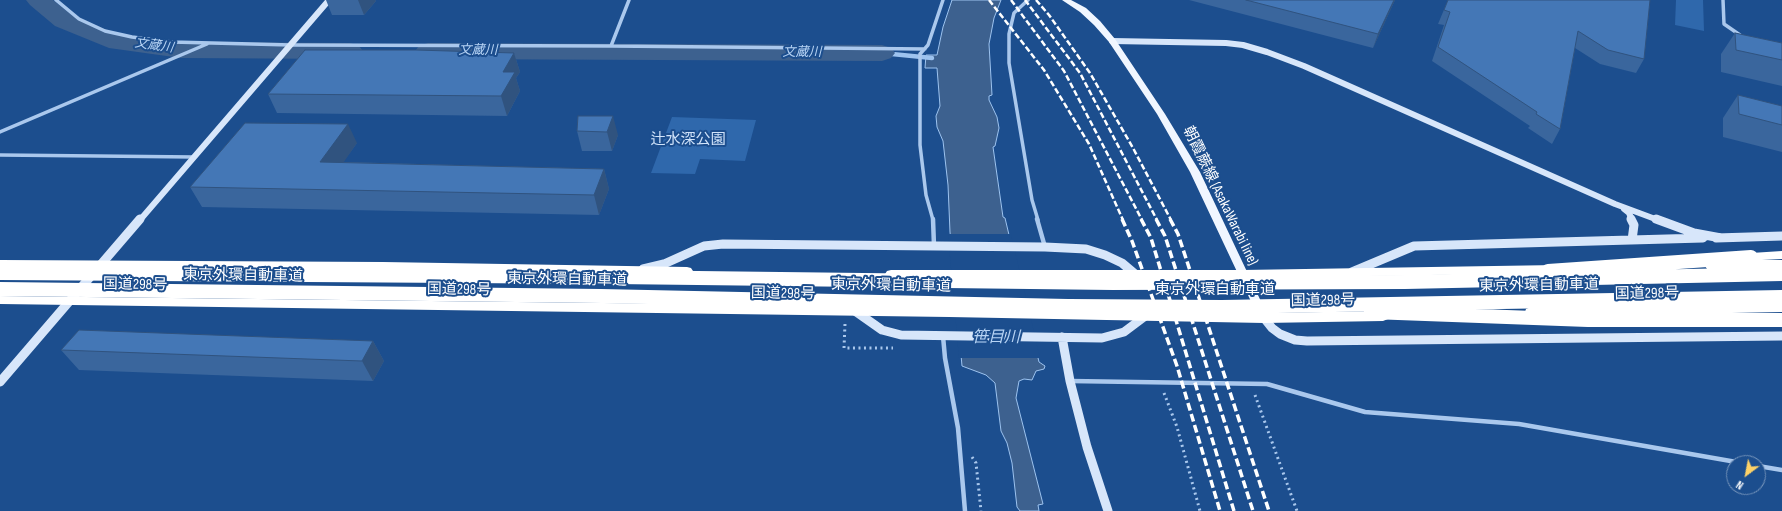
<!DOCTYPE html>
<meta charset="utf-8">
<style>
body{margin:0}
#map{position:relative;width:1782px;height:511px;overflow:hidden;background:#1c4e8e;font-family:"Sofia Sans Condensed",sans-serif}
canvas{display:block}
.north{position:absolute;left:1726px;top:455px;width:40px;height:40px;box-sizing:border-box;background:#1c4e8e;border:1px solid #7795bb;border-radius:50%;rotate:212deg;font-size:11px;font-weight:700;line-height:16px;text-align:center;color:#fff}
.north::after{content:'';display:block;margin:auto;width:14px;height:18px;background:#fdd268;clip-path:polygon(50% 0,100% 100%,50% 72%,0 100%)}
</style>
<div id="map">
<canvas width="1782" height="511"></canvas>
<div class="north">N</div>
</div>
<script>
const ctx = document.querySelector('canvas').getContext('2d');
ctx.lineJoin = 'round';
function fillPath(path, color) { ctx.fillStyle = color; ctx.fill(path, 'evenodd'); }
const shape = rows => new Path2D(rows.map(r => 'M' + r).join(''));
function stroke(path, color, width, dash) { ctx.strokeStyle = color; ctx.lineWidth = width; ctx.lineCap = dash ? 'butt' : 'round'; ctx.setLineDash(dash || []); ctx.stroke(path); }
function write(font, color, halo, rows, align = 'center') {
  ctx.font = font + ' "Sofia Sans Condensed","Noto Sans JP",sans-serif'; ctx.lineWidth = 4; ctx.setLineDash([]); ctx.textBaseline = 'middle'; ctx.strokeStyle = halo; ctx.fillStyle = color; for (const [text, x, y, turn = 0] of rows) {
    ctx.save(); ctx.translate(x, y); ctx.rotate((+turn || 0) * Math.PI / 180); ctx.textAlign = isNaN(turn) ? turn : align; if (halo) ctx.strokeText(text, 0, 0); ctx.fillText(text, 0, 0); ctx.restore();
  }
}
const green = shape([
 [1676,0,1703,0,1704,31,1675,25],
 [672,117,756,120,745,161,700,159,695,174,651,173]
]);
const water = shape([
 [952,0,1001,0,994,18,989,44,992,95,989,96,989,100,997,117,999,128,995,146,993,147,1003,217,1005,218,1039,362,1045,366,1044,369,1036,371,1032,380,1024,379,1019,381,1016,398,1043,504,1038,505,1039,511,1020,511,1017,507,1012,463,1007,443,1001,431,995,383,986,375,962,366,950,232,948,185,943,141,937,127,936,116,940,106,937,68,925,68,926,55,937,55,943,27,952,0]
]);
const pier = shape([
 [948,234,1011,234,1040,358,959,358]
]);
const stream = shape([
 [882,53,932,58]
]);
const river = shape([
 [26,0,53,0,73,16,114,33,181,42,350,43,359,46,363,51,359,56,350,59,181,58,109,48,55,26,30,5,26,0],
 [428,43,882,45,891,48,895,53,891,58,882,61,428,59,419,56,415,51,419,46,428,43]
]);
const path = shape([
 [845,324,844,348,893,348],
 [1164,393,1177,427,1200,511],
 [1255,395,1297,511],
 [972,457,976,463,981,511]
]);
const streetFar1 = shape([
 [56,0,79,19,105,31,132,37,172,42,291,45,611,46],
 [629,0,611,46,925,49],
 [1028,0,1014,13,1009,34,1009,63,1032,200,1038,220],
 [1723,0,1724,24,1740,35],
 [0,132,207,44],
 [0,155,194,157],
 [933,220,926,195,920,145,920,54,928,45,943,0]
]);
const street = shape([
 [933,219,934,246],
 [1037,219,1045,247],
 [943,336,945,358,958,428,965,511],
 [1070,381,1267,384,1365,412,1519,424,1742,463],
 [1758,466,1782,470]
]);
const secondaryFar1 = shape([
 [1112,41,1226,43,1243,45,1267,52,1304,66,1615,204,1658,220],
 [1624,209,1629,213,1632,220],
 [140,220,329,0]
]);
const secondary = shape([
 [1631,219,1634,225,1632,240],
 [1656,219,1694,233,1721,238],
 [1716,238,1782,236],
 [643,269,664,264,704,246,723,244,1045,247,1086,249,1105,255,1122,263,1135,274],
 [1352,272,1414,246,1703,238],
 [855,311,882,330,901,335,1102,338,1124,332,1144,317],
 [1264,318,1272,328,1280,334,1295,340,1307,341,1782,336],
 [1062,337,1070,381,1087,447,1108,511],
 [0,382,140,219]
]);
const primary = shape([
 [1062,0,1071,0,1086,8,1100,21,1115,39,1165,114,1200,172,1266,312,1265,315,1261,316,1257,315,1256,312,1190,172,1157,114,1109,42,1094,25,1080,12,1062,0]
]);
const highway = shape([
 [1782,251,1782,259,1762,260,1782,260,1782,268,1711,270,1707,269,1705,266,1707,263,1711,262,1750,261,1745,257,1747,254,1751,253,1782,251],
 [0,260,383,262,687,267,691,268,693,271,691,274,687,275,383,270,0,268,0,260],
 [1557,265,1561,266,1563,269,1561,272,1557,273,1242,278,891,278,887,277,885,274,887,271,891,270,1242,270,1557,265],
 [0,296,949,307,1264,313,1383,311,1388,313,1389,316,1388,319,1383,321,1264,323,949,317,0,304,0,296],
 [1782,302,1782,312,1531,317,1526,315,1525,312,1526,309,1531,307,1782,302]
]);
const railFar1 = shape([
 [989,0,1044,70,1089,144,1123,220],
 [1011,0,1064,71,1142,220],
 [1025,0,1080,73,1157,220],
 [1036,0,1049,15,1090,73,1133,148,1171,220]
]);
const rail = shape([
 [1122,219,1132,241,1177,366,1220,511],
 [1141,219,1151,238,1234,511],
 [1156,219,1165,236,1253,511],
 [1170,219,1178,234,1269,511]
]);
const highwayBridge = shape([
 [1548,271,1751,257],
 [0,273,614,277,1113,283,1405,282,1782,274],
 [0,289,601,296,1068,306,1222,307,1782,297],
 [1371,312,1588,320,1782,320]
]);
const wall = shape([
 [326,0,375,0,376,1,364,15,332,15],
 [1189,0,1395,0,1373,48],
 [1448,0,1650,0,1644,59,1636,73,1600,64,1575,48,1560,129,1552,144,1528,128,1530,126,1432,61,1444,25,1438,24],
 [1735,33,1782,43,1782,86,1721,72,1721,54],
 [514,53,520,72,516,78,520,91,507,116,277,113,268,94],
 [1738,95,1782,106,1782,152,1723,137,1723,118],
 [578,116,618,135,612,151,582,151,577,131],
 [357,143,343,162,604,169,609,189,599,215,202,207,190,187],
 [373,341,384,361,373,381,79,370,61,350]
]);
const shadedWall = shape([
 [358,0,375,0,376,1,364,15],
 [1394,0,1395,0,1373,48,1378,34],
 [514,53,520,72,516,78,520,91,507,116,501,96,503,72],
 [613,116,618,135,612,151,607,132],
 [348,124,357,143,330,182,320,162],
 [604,169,609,189,599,215,594,195],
 [373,341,384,361,373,381,362,361]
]);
const building = shape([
 [1246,0,1394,0,1378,34,1246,0],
 [1448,0,1650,0,1644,59,1608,50,1578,31,1560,129,1536,114,1537,112,1438,47,1450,12,1444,10,1448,0],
 [1735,33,1782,43,1782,60,1736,50,1735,33],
 [305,50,416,50,514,53,503,72,515,72,501,96,268,94,305,50],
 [1738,95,1782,106,1782,125,1739,114,1738,95],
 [578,116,613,116,607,132,577,131,578,116],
 [245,123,348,124,320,162,604,169,594,195,190,187,245,123],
 [79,330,373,341,362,361,61,350,79,330]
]);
const farWaternames = [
 ["文蔵川",154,46,8],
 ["文蔵川",478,51],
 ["文蔵川",802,53]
];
const parkNames = [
 ["辻水深公園",688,140]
];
const streetNames = [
 ["朝霞蕨線 (AsakaWarabi line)",1220,196,64],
 ["東京外環自動車道",243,276,1],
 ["東京外環自動車道",567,280,1],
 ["国道298号",135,285,1],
 ["東京外環自動車道",891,286,1],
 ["東京外環自動車道",1539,286,-1],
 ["国道298号",459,290,1],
 ["東京外環自動車道",1215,290],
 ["国道298号",783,294,1],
 ["国道298号",1647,294,-1],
 ["国道298号",1323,301,-1]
];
const waterNames = [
 ["笹目川",996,338]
];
fillPath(green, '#2f68ac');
fillPath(water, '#3d618f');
stroke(water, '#9dc3ef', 1);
fillPath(pier, '#1c4e8e');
stroke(stream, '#9dc3ef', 4.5);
fillPath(river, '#3d618f');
stroke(path, '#aac8ed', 3, [2, 3.5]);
stroke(streetFar1, '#aac8ed', 3.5);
stroke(street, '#aac8ed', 4.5);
stroke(secondaryFar1, '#d7e6fa', 6);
stroke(secondary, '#d7e6fa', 9);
fillPath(primary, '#f0f6ff');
fillPath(highway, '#fff');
stroke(railFar1, '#fff', 2.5, [6, 2.5]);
stroke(rail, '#fff', 3.5, [8, 3.5]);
stroke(highwayBridge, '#fff', 14);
fillPath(wall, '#3a669d');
fillPath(shadedWall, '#30537f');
fillPath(building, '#4477b6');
stroke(building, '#30537f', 1);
write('italic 13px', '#b6d3f4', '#1c4e8e', farWaternames);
write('15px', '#d0e3fa', '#1c4e8e', parkNames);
write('15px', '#fff', '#1c4e8e', streetNames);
write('italic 16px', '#b6d3f4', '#1c4e8e', waterNames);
</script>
